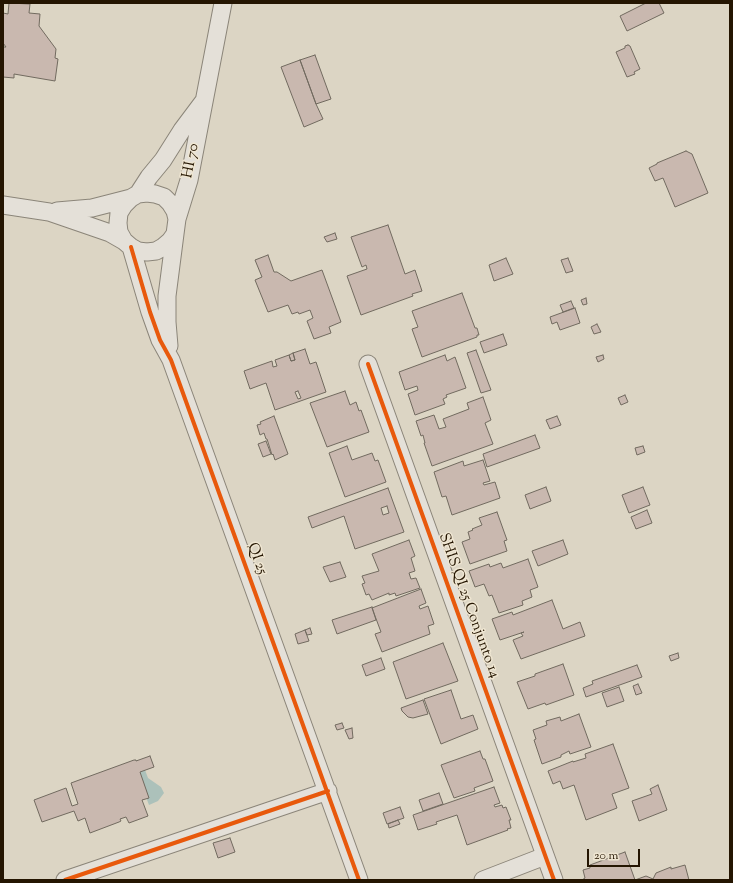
<!DOCTYPE html>
<style>
body{margin:0}
#map{position:relative;width:733px;height:883px;overflow:hidden;background:#dcd5c4;font-family:"Sorts Mill Goudy",serif}
canvas{display:block}
.frame{position:absolute;inset:0;border:4px solid #241501;pointer-events:none}
.scale{position:absolute;left:587px;top:849px;width:53px;height:18px;box-sizing:border-box;border:2px solid #241501;border-top:0;padding-left:5px;font-size:12px;line-height:14px;white-space:nowrap;color:#241501;-webkit-text-stroke:3px #efe6d2;paint-order:stroke}
</style>
<div id="map">
<canvas width="733" height="883"></canvas>
<div class="frame"></div>
<div class="scale">20 m</div>
</div>
<script>
const ctx = document.querySelector('canvas').getContext('2d');
ctx.lineJoin = 'round';
function fillPath(path, color) { ctx.fillStyle = color; ctx.fill(path, 'evenodd'); }
const shape = rows => new Path2D(rows.map(r => 'M' + r).join(''));
function stroke(path, color, width, dash) { ctx.strokeStyle = color; ctx.lineWidth = width; ctx.lineCap = dash ? 'butt' : 'round'; ctx.setLineDash(dash || []); ctx.stroke(path); }
function write(font, color, halo, rows, align = 'center') {
  ctx.font = font + ' "Sorts Mill Goudy",serif'; ctx.lineWidth = 3; ctx.setLineDash([]); ctx.textBaseline = 'middle'; ctx.strokeStyle = halo; ctx.fillStyle = color; for (const [text, x, y, turn = 0] of rows) {
    ctx.save(); ctx.translate(x, y); ctx.rotate((+turn || 0) * Math.PI / 180); ctx.textAlign = isNaN(turn) ? turn : align; if (halo) ctx.strokeText(text, 0, 0); ctx.fillText(text, 0, 0); ctx.restore();
  }
}
const water = shape([
 [142,762,148,778,161,787,164,793,158,801,149,805,134,765]
]);
const building = shape([
 [9,3,30,4,29,13,40,14,39,26,56,49,55,58,58,59,55,81,14,74,14,78,3,77,3,47,6,47,3,43,3,13,8,14,9,3],
 [646,3,659,3,664,13,627,31,620,16,646,3],
 [628,45,630,46,640,69,634,72,635,74,627,77,616,52,625,48,625,46,628,45],
 [315,55,331,99,316,104,300,60,315,55],
 [300,60,316,104,323,119,304,127,281,67,300,60],
 [686,151,692,154,708,193,675,207,663,178,655,181,649,168,657,164,657,163,686,151],
 [388,225,405,274,415,270,422,291,412,294,413,296,361,315,347,276,367,269,366,265,362,267,351,237,388,225],
 [335,233,337,239,327,242,324,237,335,233],
 [268,255,274,272,277,272,291,281,322,270,341,322,329,327,331,333,314,339,307,321,313,318,310,310,299,314,298,312,292,314,288,305,268,312,255,280,262,277,255,260,268,255],
 [506,258,513,274,494,281,489,265,506,258],
 [568,258,573,271,566,273,561,260,568,258],
 [462,293,475,328,477,328,479,335,477,335,477,337,422,357,412,329,418,327,412,311,462,293],
 [586,298,587,304,583,305,581,300,586,298],
 [571,301,574,308,563,312,560,305,571,301],
 [575,308,580,323,560,330,557,322,552,324,550,317,575,308],
 [597,324,601,332,594,334,591,327,597,324],
 [503,334,507,345,484,353,480,342,503,334],
 [305,349,310,364,316,362,326,392,275,410,266,383,250,389,244,371,272,361,273,367,277,366,275,360,289,355,291,361,295,360,293,353,305,349],
 [298,391,301,398,298,399,295,392,298,391],
 [476,350,491,390,481,393,467,353,476,350],
 [293,353,295,360,291,361,289,355,293,353],
 [445,355,447,361,455,357,466,388,446,395,447,397,443,399,445,404,415,415,408,394,418,390,417,386,405,390,399,372,445,355],
 [603,355,604,359,598,362,596,357,603,355],
 [345,391,350,405,356,402,359,411,361,410,369,432,327,447,310,403,345,391],
 [625,395,628,402,621,405,618,398,625,395],
 [483,397,491,420,485,423,493,444,432,466,424,443,425,443,423,435,421,436,416,421,434,415,439,429,446,427,443,419,469,409,467,403,483,397],
 [274,416,288,454,275,460,273,454,272,455,267,439,266,439,264,433,260,435,257,425,261,424,260,422,274,416],
 [557,416,561,425,550,429,546,420,557,416],
 [535,435,540,448,487,467,483,454,535,435],
 [266,441,271,454,263,457,258,444,266,441],
 [347,446,352,460,372,453,375,461,378,460,386,482,345,497,329,453,347,446],
 [643,446,645,452,637,455,635,448,643,446],
 [483,460,490,481,483,483,484,485,495,482,500,498,452,515,446,496,442,497,434,472,463,461,464,466,483,460],
 [546,487,551,501,530,509,525,495,546,487],
 [643,487,650,505,629,513,622,495,643,487],
 [388,488,404,532,355,549,344,516,312,528,308,517,388,488],
 [387,506,389,513,383,515,381,508,387,506],
 [647,510,652,523,636,529,631,517,647,510],
 [497,512,507,540,504,541,507,551,470,564,462,542,470,539,468,532,473,530,472,529,482,525,479,518,497,512],
 [409,540,415,556,411,558,415,571,409,573,411,579,416,578,420,588,396,596,395,593,389,595,389,593,372,600,369,594,366,595,362,584,365,583,362,576,379,571,372,554,409,540],
 [563,540,568,554,538,566,532,551,563,540],
 [528,559,538,587,530,590,532,597,522,601,523,605,499,613,492,595,489,596,484,584,475,587,469,571,489,564,490,567,501,563,503,568,528,559],
 [340,562,346,577,330,582,323,567,340,562],
 [421,589,426,603,419,606,420,609,428,606,434,624,428,626,430,634,382,652,375,634,381,632,372,608,421,589],
 [552,600,563,629,580,622,585,636,521,659,513,640,523,636,521,633,524,632,500,640,492,619,512,612,513,615,552,600],
 [372,607,376,620,337,634,332,620,372,607],
 [310,628,312,634,307,635,305,630,310,628],
 [305,630,309,641,298,644,295,634,305,630],
 [443,643,458,681,406,699,393,662,443,643],
 [678,653,679,658,671,661,669,656,678,653],
 [381,658,385,669,366,676,362,665,381,658],
 [563,664,574,695,546,705,545,703,528,709,517,682,535,676,535,674,563,664],
 [637,665,642,677,586,697,583,688,593,684,592,681,637,665],
 [638,684,642,693,636,695,633,686,638,684],
 [619,687,624,701,607,707,602,693,619,687],
 [451,690,461,719,473,715,478,729,441,744,424,699,451,690],
 [423,700,428,714,413,718,408,717,402,711,401,708,423,700],
 [579,714,591,747,570,754,569,751,561,755,561,757,542,764,534,740,536,739,533,730,547,725,546,721,560,717,561,721,579,714],
 [342,723,344,728,337,730,335,725,342,723],
 [352,728,353,738,349,739,345,730,352,728],
 [613,744,629,788,612,794,617,808,586,820,574,785,563,789,560,781,553,784,548,771,573,761,573,762,586,758,585,754,613,744],
 [480,751,483,759,485,759,493,781,474,788,475,791,454,798,441,765,480,751],
 [150,756,154,767,140,772,149,798,142,800,148,816,129,823,126,817,120,819,121,821,119,822,90,833,85,818,78,821,74,811,42,822,34,800,66,788,72,806,78,804,71,783,134,760,136,760,136,761,150,756],
 [658,785,667,810,639,821,632,801,652,794,650,789,658,785],
 [494,787,500,803,494,805,495,807,502,805,503,808,506,807,511,820,509,820,511,828,507,829,508,830,467,845,457,815,436,822,437,824,418,830,413,815,494,787],
 [439,793,443,804,423,811,419,800,439,793],
 [400,807,404,818,387,824,383,813,400,807],
 [398,820,400,824,389,828,388,824,398,820],
 [230,838,235,852,218,858,213,843,230,838],
 [625,852,635,880,646,876,653,879,656,873,671,867,671,869,685,865,689,880,582,880,585,878,583,870,590,868,590,865,625,852]
]);
const minor = shape([
 [138,194,147,193,155,194,164,197,170,203,175,211,177,219,175,234,170,241,163,247,156,251,147,252,138,251,131,247,124,241,119,232,118,223,119,213,124,205,131,198,138,194,149,177,163,160,182,130,203,102],
 [3,205,49,212,110,233,124,241],
 [57,211,92,208,131,198],
 [177,219,189,180,223,3],
 [131,247,150,312,160,340,171,360,359,880],
 [169,346,167,322,167,296,175,234],
 [368,364,554,880],
 [65,880,328,791],
 [483,880,545,856]
]);
const cycleway = shape([
 [131,247,150,312,160,340,171,360,359,880],
 [368,364,554,880],
 [65,880,328,791]
]);
const streetNames = [
 ["HI 70",192,161,-79],
 ["QI 25",256,559,70],
 ["SHIS QI 25 Conjunto 14",468,606,70]
];
fillPath(water, '#acc1ba');
fillPath(building, '#c9b8af');
stroke(building, '#716a5f', 1);
stroke(minor, '#8b8579', 19);
stroke(minor, '#e4e0d8', 17);
stroke(cycleway, '#e8590c', 4);
write('15px', '#241501', '#efe6d2', streetNames);
</script>
